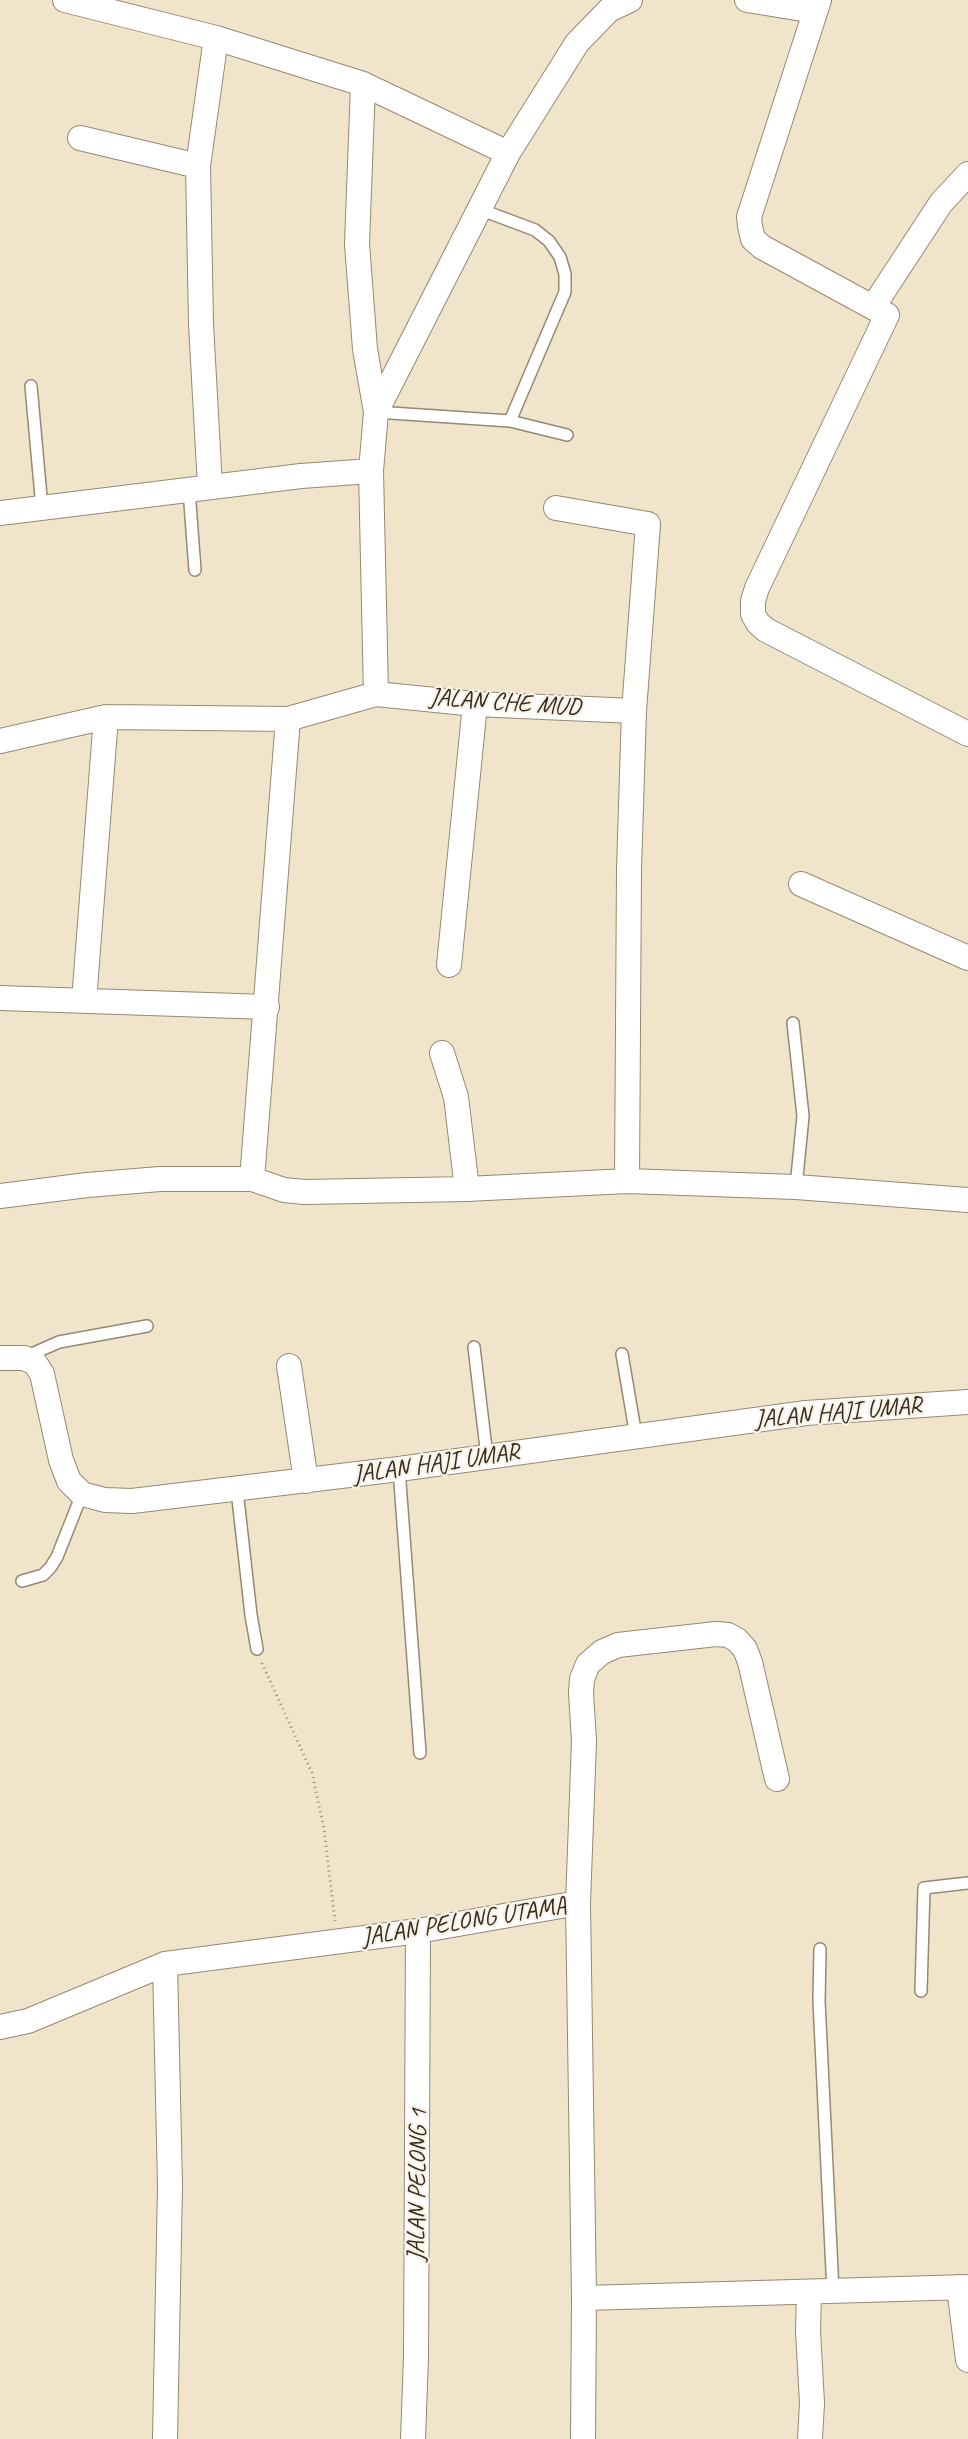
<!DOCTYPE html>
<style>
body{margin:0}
canvas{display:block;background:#f0e5cb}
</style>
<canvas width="968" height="2439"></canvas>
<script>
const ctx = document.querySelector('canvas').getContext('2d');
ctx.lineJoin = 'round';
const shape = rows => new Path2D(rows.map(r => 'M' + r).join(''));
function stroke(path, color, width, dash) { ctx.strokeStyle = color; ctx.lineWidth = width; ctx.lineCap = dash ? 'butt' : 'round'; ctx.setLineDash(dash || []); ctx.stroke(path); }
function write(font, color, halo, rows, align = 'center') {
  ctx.font = font + ' Caveat,sans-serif'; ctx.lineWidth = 4.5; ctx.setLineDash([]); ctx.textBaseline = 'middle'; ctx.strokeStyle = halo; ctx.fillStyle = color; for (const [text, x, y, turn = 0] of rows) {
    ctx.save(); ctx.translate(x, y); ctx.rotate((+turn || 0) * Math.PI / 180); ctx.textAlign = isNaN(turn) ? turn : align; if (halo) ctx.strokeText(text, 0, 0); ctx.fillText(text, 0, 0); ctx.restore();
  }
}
const path = shape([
 [262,1663,312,1773,324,1829,335,1921]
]);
const lane = shape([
 [479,209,535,230,549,241,560,257,565,274,565,292,510,421],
 [31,386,42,508],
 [376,412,510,421,567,435],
 [189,490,195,570],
 [793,1023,803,1116,796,1187],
 [474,1347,487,1457],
 [622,1354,636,1436],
 [25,1357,59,1342,147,1326],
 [399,1469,420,1753],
 [237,1490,251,1615,257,1649],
 [22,1581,43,1575,50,1568,57,1557,82,1494],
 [820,1949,819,2001,833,2292],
 [921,1991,924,1888,968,1883]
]);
const street = shape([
 [65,0,216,38,363,84,508,153],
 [747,0,815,11],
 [819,0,749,217,750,226,753,239,762,247,887,315,757,588,753,601,753,614,758,623,766,630,968,734],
 [363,84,357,244,365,349,376,412,371,471,376,694],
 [80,138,198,166],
 [873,307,941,203,968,174],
 [376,412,508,153,577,43,609,10,630,0],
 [210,487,201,324,198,166,216,38],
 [556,508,648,524,634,711,629,870,627,1181],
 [0,513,301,476,371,471],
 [0,741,106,717,288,719,376,694,475,704,634,711],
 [801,884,968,958],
 [449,965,475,704],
 [0,998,267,1007],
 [84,1001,106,717],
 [442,1053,456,1097,467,1189],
 [252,1179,288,719],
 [0,1196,87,1185,160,1179,252,1179,284,1190,304,1192,467,1189,627,1181,796,1187,968,1200],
 [0,1358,24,1358,35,1363,42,1374,61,1460,69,1481,82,1494,105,1500,132,1501,399,1469,806,1413,968,1402],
 [289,1366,306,1481],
 [0,2027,28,2021,165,1964,418,1931,578,1903],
 [959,2287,968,2360],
 [809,2293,808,2331,812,2403,810,2439],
 [584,2298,968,2287],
 [165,2439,170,2186,165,1964],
 [413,2439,416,2357,418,1931],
 [583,2439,584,2298,578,1903,584,1741,581,1693,582,1679,588,1664,602,1652,618,1645,716,1634,728,1635,737,1640,745,1649,750,1662,777,1779]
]);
const streetNames = [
 ["JALAN CHE MUD",505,703,4],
 ["JALAN HAJI UMAR",838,1413,-5],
 ["JALAN HAJI UMAR",436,1464,-8],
 ["JALAN PELONG UTAMA",464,1922,-9],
 ["JALAN PELONG 1",418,2185,-89]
];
stroke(lane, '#968874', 14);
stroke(street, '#968874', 26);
stroke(path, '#968874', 3, [1, 4]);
stroke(lane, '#fff', 11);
stroke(street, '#fff', 24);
write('25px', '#3b2a1e', '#f7f3e8', streetNames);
</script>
